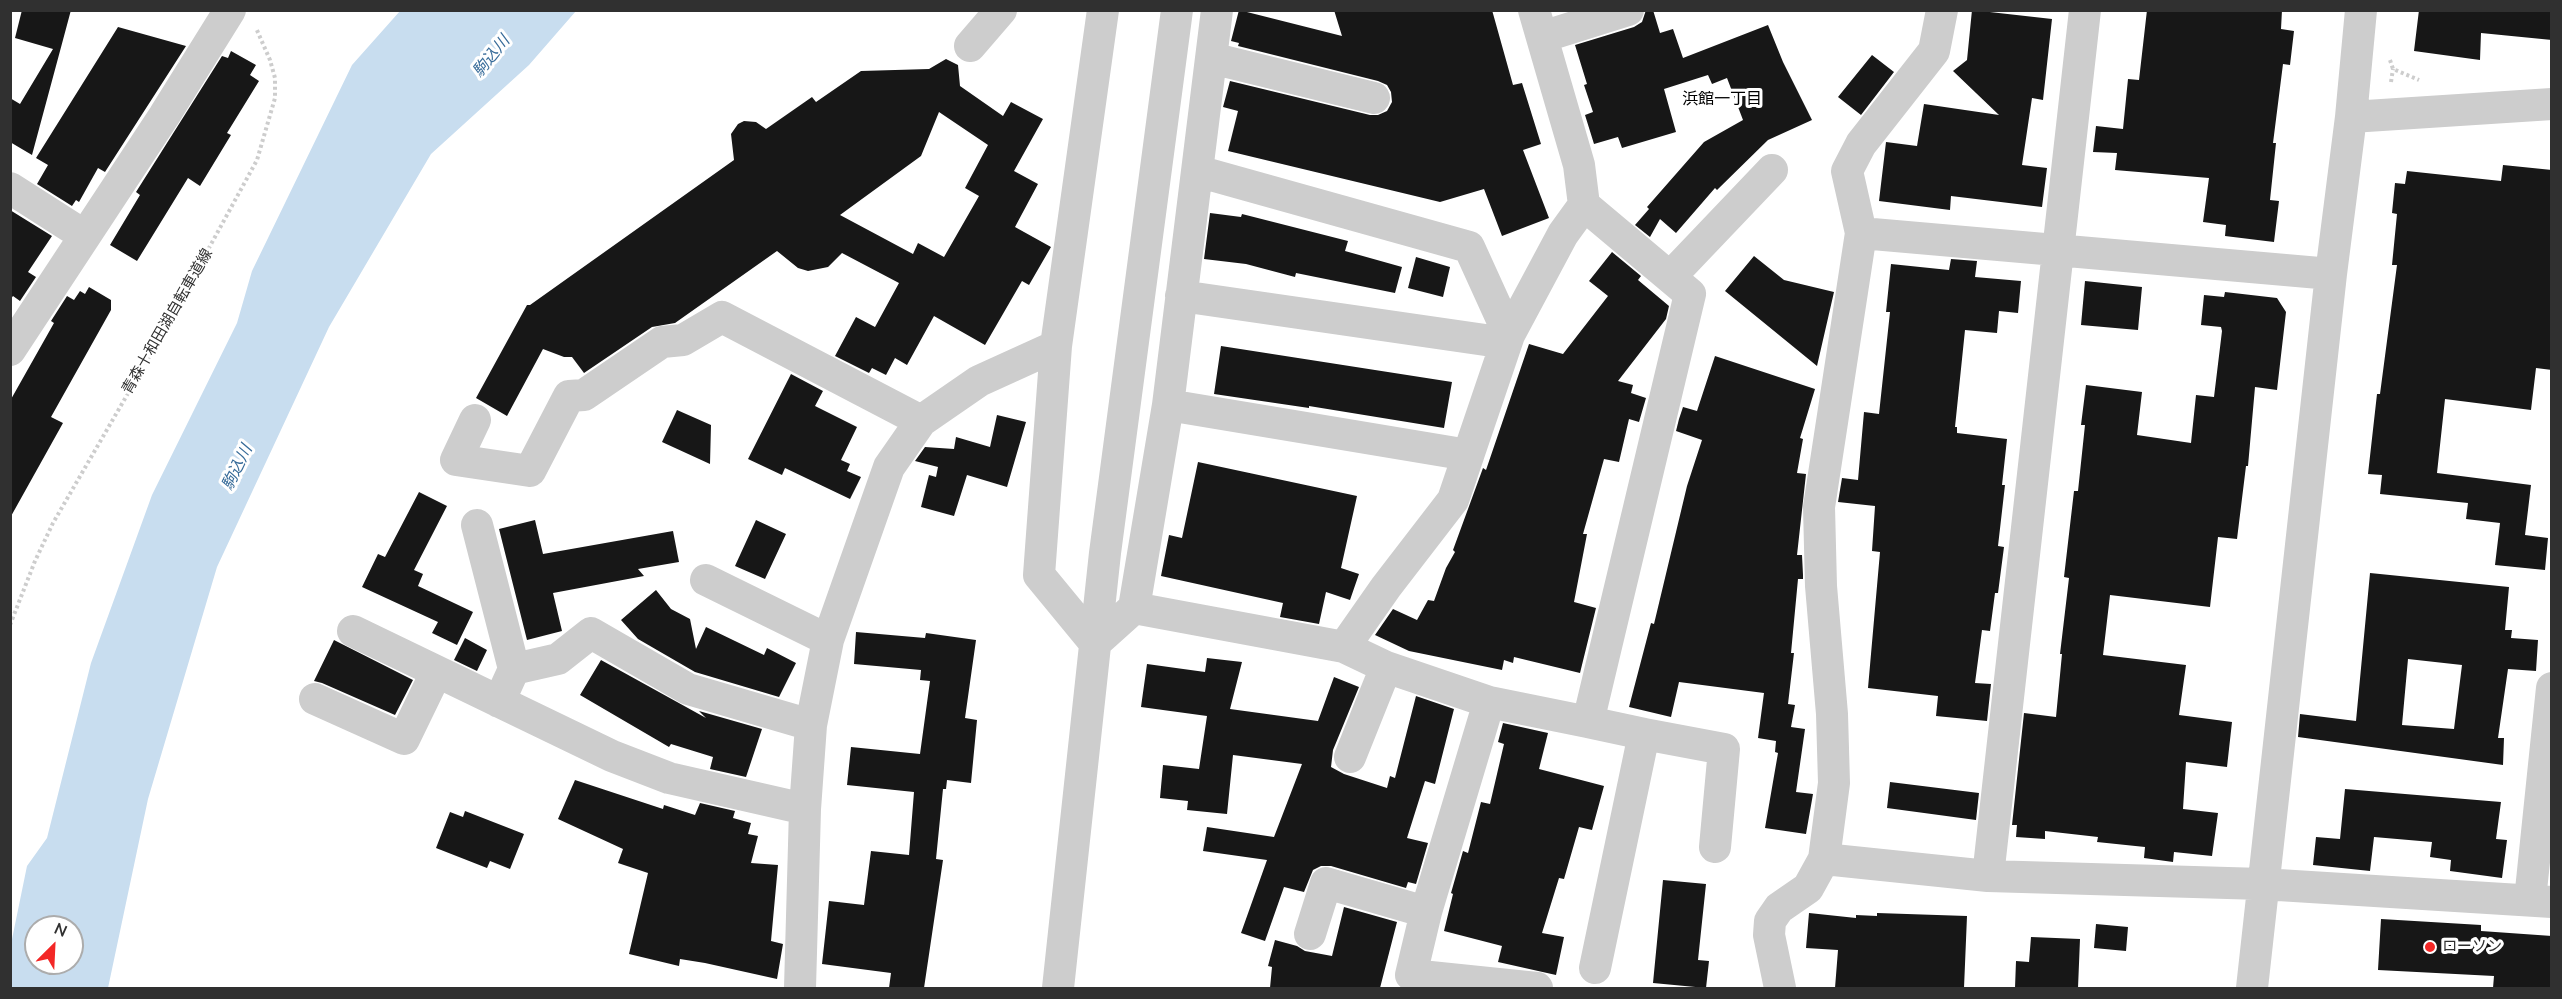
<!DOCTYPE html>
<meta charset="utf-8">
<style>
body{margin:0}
#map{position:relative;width:2562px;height:999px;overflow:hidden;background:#fff;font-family:"Nunito Sans",sans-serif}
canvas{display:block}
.frame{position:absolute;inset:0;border:12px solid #303030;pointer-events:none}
.north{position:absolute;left:24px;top:915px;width:60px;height:60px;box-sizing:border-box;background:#fff;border:2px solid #acacac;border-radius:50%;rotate:24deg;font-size:16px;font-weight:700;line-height:24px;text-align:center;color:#303030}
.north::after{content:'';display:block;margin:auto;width:21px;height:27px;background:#f32726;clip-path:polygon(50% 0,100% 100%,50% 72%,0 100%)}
</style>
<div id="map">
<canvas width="2562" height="999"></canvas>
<div class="frame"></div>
<div class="north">N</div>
</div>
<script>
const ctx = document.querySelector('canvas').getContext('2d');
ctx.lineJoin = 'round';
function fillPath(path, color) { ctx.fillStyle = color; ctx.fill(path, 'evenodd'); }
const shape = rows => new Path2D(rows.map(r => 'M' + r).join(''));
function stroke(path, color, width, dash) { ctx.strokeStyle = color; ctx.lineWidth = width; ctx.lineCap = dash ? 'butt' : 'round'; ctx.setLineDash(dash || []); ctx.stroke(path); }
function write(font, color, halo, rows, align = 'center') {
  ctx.font = font + ' "Nunito Sans","Noto Sans JP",sans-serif'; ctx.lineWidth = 6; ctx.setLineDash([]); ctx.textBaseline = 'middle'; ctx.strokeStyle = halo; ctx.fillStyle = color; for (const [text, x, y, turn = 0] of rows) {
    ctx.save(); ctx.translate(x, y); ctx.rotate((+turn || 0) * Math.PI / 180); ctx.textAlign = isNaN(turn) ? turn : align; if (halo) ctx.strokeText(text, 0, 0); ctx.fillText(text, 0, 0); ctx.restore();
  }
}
const water = shape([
 [400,11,576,11,529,65,431,154,329,327,217,567,148,799,108,988,11,988,11,944,27,866,47,838,91,663,152,495,237,323,252,271,352,65],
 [36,927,72,927,72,963,36,963]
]);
const building = shape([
 [22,10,71,10,60,51,58,50,60,51,32,155,10,142,10,98,20,104,53,49,15,38],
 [1239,10,1342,36,1334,10,1492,10,1513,85,1522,83,1541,144,1523,150,1549,218,1502,236,1484,189,1440,202,1228,151,1238,111,1223,107,1230,81,1370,115,1378,115,1387,111,1392,102,1391,92,1387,85,1378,81,1238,46,1239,43,1231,41],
 [1646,10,1653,10,1660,33,1673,29,1683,58,1768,25,1783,62,1812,120,1768,140,1717,190,1715,188,1676,233,1660,219,1650,237,1635,225,1649,209,1647,207,1704,142,1743,120,1727,78,1712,84,1708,75,1664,89,1676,132,1622,148,1618,137,1594,144,1585,115,1593,112,1584,85,1587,84,1575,45,1634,27,1642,22],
 [1972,10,2052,19,2043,100,2032,98,2022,165,2047,168,2042,207,1951,196,1950,210,1879,201,1886,142,1917,146,1924,104,1999,115,1953,71,1967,60],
 [2147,10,2282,10,2281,29,2294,31,2290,65,2283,64,2273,143,2276,143,2270,200,2279,201,2274,242,2225,236,2226,225,2203,222,2209,178,2115,170,2117,153,2093,152,2096,126,2123,129,2128,79,2139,80],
 [2419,10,2552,10,2552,40,2481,33,2480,60,2414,51],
 [118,27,186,46,105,172,98,168,79,202,76,200,72,206,37,184,48,165,36,158],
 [231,51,256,65,250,75,259,81,227,133,231,135,200,186,188,178,137,261,110,245,140,195,136,192,222,56,228,58],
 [1872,55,1894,72,1861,115,1838,97],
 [946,59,958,65,960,86,1003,116,1011,102,1043,119,1014,171,1038,184,1015,227,1051,247,1029,285,1022,281,985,345,934,316,907,365,895,358,886,375,872,368,869,373,835,356,856,317,875,327,899,283,842,253,828,267,808,271,798,268,777,251,675,323,652,327,584,373,572,357,564,357,543,349,507,416,476,398,527,305,530,305,734,160,731,134,738,124,744,121,756,122,766,129,812,97,816,102,861,71,929,69],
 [939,112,988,145,965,188,979,196,944,257,918,243,913,254,840,215,921,156],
 [2503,165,2552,170,2552,370,2536,368,2531,410,2445,399,2437,473,2531,485,2525,535,2548,538,2545,570,2495,565,2500,523,2466,519,2468,503,2380,494,2382,475,2368,474,2377,394,2380,394,2397,265,2392,265,2397,214,2392,213,2395,183,2405,184,2407,171,2501,181],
 [10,210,52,236,28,272,36,277,20,301,13,296,10,300],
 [1210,213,1241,217,1242,214,1348,241,1345,251,1402,267,1395,293,1296,273,1295,277,1246,264,1204,259],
 [1612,252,1641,276,1638,280,1669,306,1666,319,1618,381,1633,385,1631,393,1646,398,1639,422,1629,419,1619,462,1604,459,1583,534,1587,534,1574,602,1596,608,1580,673,1514,657,1513,663,1504,660,1502,670,1409,651,1375,635,1393,609,1417,620,1428,600,1434,601,1446,568,1455,552,1453,550,1483,468,1486,470,1529,344,1563,354,1608,296,1589,281],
 [1754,256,1784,280,1834,292,1817,366,1725,291],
 [1416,257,1450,267,1443,297,1408,288],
 [1951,259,1977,261,1975,277,2021,281,2018,313,1999,311,1997,333,1965,330,1955,427,1957,427,1957,433,2007,439,2002,485,2005,485,1998,546,2004,547,1998,593,1995,593,1990,631,1982,630,1975,683,1991,684,1987,721,1936,716,1938,696,1868,688,1880,552,1872,551,1875,506,1838,502,1842,478,1858,480,1864,412,1879,414,1890,312,1886,312,1891,264,1949,270],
 [2085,281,2142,287,2138,330,2081,325],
 [89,287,111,300,111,310,51,417,63,423,10,518,10,401,54,323,51,321,67,296,74,300,80,291,85,294],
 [2225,292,2277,298,2286,312,2277,390,2255,387,2248,466,2246,466,2237,539,2218,537,2210,607,2110,595,2103,655,2186,665,2179,715,2232,722,2227,767,2186,762,2183,809,2218,813,2212,856,2174,852,2173,862,2144,858,2145,847,2097,842,2098,837,2045,831,2045,839,2016,837,2017,825,2012,825,2024,713,2056,717,2062,654,2060,654,2069,578,2064,577,2074,491,2078,491,2085,425,2081,425,2086,385,2142,392,2137,435,2191,443,2196,395,2214,397,2222,331,2221,327,2201,325,2204,295,2224,297],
 [1221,346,1452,382,1444,428,1309,406,1309,408,1214,394],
 [1715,356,1815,389,1800,438,1803,439,1797,473,1806,474,1797,555,1802,555,1803,575,1803,579,1798,579,1791,653,1794,653,1788,704,1795,705,1791,727,1805,729,1796,792,1813,794,1806,834,1765,828,1778,753,1775,752,1776,741,1758,738,1764,693,1679,682,1671,717,1629,707,1651,623,1654,624,1687,486,1702,440,1676,431,1679,419,1683,407,1697,411],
 [791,374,823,391,815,406,857,427,841,460,850,464,847,471,861,477,850,499,785,468,782,475,748,459],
 [677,410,711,425,710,464,662,442],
 [997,415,1026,422,1007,487,967,475,954,516,921,507,929,475,936,477,938,467,915,461,925,447,954,449,956,437,990,447],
 [1198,462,1357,496,1341,568,1359,574,1350,600,1326,592,1319,624,1280,617,1283,603,1161,576,1169,535,1182,538],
 [419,492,447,506,414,570,423,574,418,586,473,612,457,645,432,633,438,622,362,587,378,554,385,557],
 [535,520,543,554,673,531,679,562,638,569,644,576,553,593,562,631,527,640,499,529],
 [756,520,786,534,765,579,735,566],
 [2370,573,2509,587,2505,630,2512,630,2511,638,2538,640,2536,671,2508,669,2498,738,2504,738,2503,765,2298,737,2300,714,2356,721],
 [2408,659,2462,665,2454,729,2402,725],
 [656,590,671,609,690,619,696,649,706,627,764,655,767,648,796,663,779,697,695,672,638,639,621,620],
 [856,632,925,638,926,633,976,640,965,718,977,720,971,783,947,780,946,789,943,789,936,859,943,860,924,988,889,988,891,973,822,964,829,901,864,905,871,851,909,855,914,792,847,785,851,747,920,754,930,681,920,680,921,670,854,664],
 [465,638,487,650,477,671,454,660],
 [334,640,413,680,395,715,322,683,314,681],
 [1207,658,1242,662,1230,709,1318,721,1334,677,1359,687,1333,750,1331,767,1344,774,1387,788,1390,776,1395,778,1416,696,1454,709,1435,784,1425,781,1407,838,1428,843,1416,884,1408,882,1406,888,1331,866,1321,866,1313,870,1304,892,1284,887,1265,941,1241,933,1267,860,1203,851,1207,827,1274,837,1302,764,1233,755,1227,814,1187,810,1188,801,1160,798,1163,765,1199,769,1207,716,1141,707,1147,664,1205,672],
 [601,660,706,718,699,711,762,729,746,777,710,769,713,757,671,744,669,747,580,695],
 [1503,723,1548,733,1539,769,1604,786,1592,830,1579,827,1564,879,1559,878,1542,933,1564,937,1556,975,1498,962,1502,946,1444,931,1453,894,1451,893,1463,851,1468,853,1481,802,1490,804,1504,744,1498,742],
 [575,780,663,809,664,805,695,815,700,803,735,811,733,818,751,823,748,834,758,836,751,863,778,865,771,941,783,944,777,979,705,963,680,959,679,966,629,954,648,873,618,863,623,849,558,819],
 [1890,782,1979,793,1976,820,1887,808],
 [2345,789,2501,802,2496,839,2507,840,2502,878,2450,871,2451,860,2430,857,2432,842,2374,837,2370,871,2313,865,2316,837,2340,839],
 [465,811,524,834,510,869,490,861,487,868,436,848,450,812,463,817],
 [1663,880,1706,884,1698,960,1709,961,1706,988,1653,983],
 [1344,907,1397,922,1380,988,1270,988,1272,967,1268,966,1275,940,1297,946,1305,951,1332,956],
 [1809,913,1856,918,1856,915,1877,916,1877,913,1967,916,1964,988,1835,988,1838,950,1806,948],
 [2381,919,2481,925,2481,931,2552,936,2552,988,2493,988,2494,976,2378,970],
 [2096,924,2128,927,2126,951,2094,948],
 [2031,937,2080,939,2078,988,2015,988,2016,961,2029,962]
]);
const path = shape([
 [2390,60,2393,69,2419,80],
 [2391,82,2393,69],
 [10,625,35,561,53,523,156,345,257,160,275,98,275,78,270,60,256,28]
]);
const minor = shape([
 [1103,10,1056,346,1039,575,1095,643,1134,608,1168,405,1217,10],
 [1542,37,1628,10],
 [970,46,1001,10],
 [1211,58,1374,98],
 [2351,117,2552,104],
 [1197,171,1469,247,1509,335],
 [10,188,85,236],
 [1861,233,2331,274],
 [1670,277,1772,170],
 [1181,296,1506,343],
 [10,350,164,116,230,10],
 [1168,405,1468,455],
 [475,420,456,460,530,471,569,396,584,395,662,342,683,340,722,317,921,421],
 [477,525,514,669],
 [706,580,828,640],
 [1134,608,1344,647,1386,667,1489,702],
 [353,631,612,756,669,778,805,809],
 [1344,647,1386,587,1453,500,1509,335,1563,234,1584,205,1579,165,1534,10],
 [315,699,404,739,436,673],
 [499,702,514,669,558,659,591,633,688,689,811,725],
 [1588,722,1644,734,1595,968],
 [1644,734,1724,749,1715,847],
 [1350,757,1386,667],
 [1824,859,1988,876,2262,884,2552,902],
 [1988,876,2085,10],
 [2530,900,2552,688],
 [1310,934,1326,883,1426,912],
 [800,988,805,809,811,725,828,640,889,467,921,421,979,381,1056,346],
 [1058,988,1105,553,1177,10],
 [1537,988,1411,975,1426,912,1489,702,1588,722,1690,294,1584,205],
 [1780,988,1769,935,1770,921,1779,908,1808,888,1824,859,1834,783,1832,714,1821,586,1819,507,1861,233,1847,171,1861,144,1934,51,1942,10],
 [2252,988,2331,274,2351,117,2361,10]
]);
const markers = [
 [2430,947,6,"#f32726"]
];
const streetNames = [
 ["青森十和田湖自転車道線",168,322,-60]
];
const poiNames = [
 ["ローソン",2442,947]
];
const waterNames = [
 ["駒込川",492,57,-51],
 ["駒込川",238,468,-64]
];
const neighbourhoodNames = [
 ["浜館一丁目",1722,100]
];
fillPath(water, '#c8ddef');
fillPath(building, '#171717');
stroke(path, '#cdcdcd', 4, [3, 3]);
stroke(minor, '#cdcdcd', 32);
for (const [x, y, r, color] of markers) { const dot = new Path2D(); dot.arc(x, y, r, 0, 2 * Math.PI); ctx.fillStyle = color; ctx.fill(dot); stroke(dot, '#fff', 2); }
write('15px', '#303030', '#fff', streetNames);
write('15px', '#303030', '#fff', poiNames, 'left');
write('italic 16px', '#376b99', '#fff', waterNames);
write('16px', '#000', '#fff', neighbourhoodNames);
</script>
